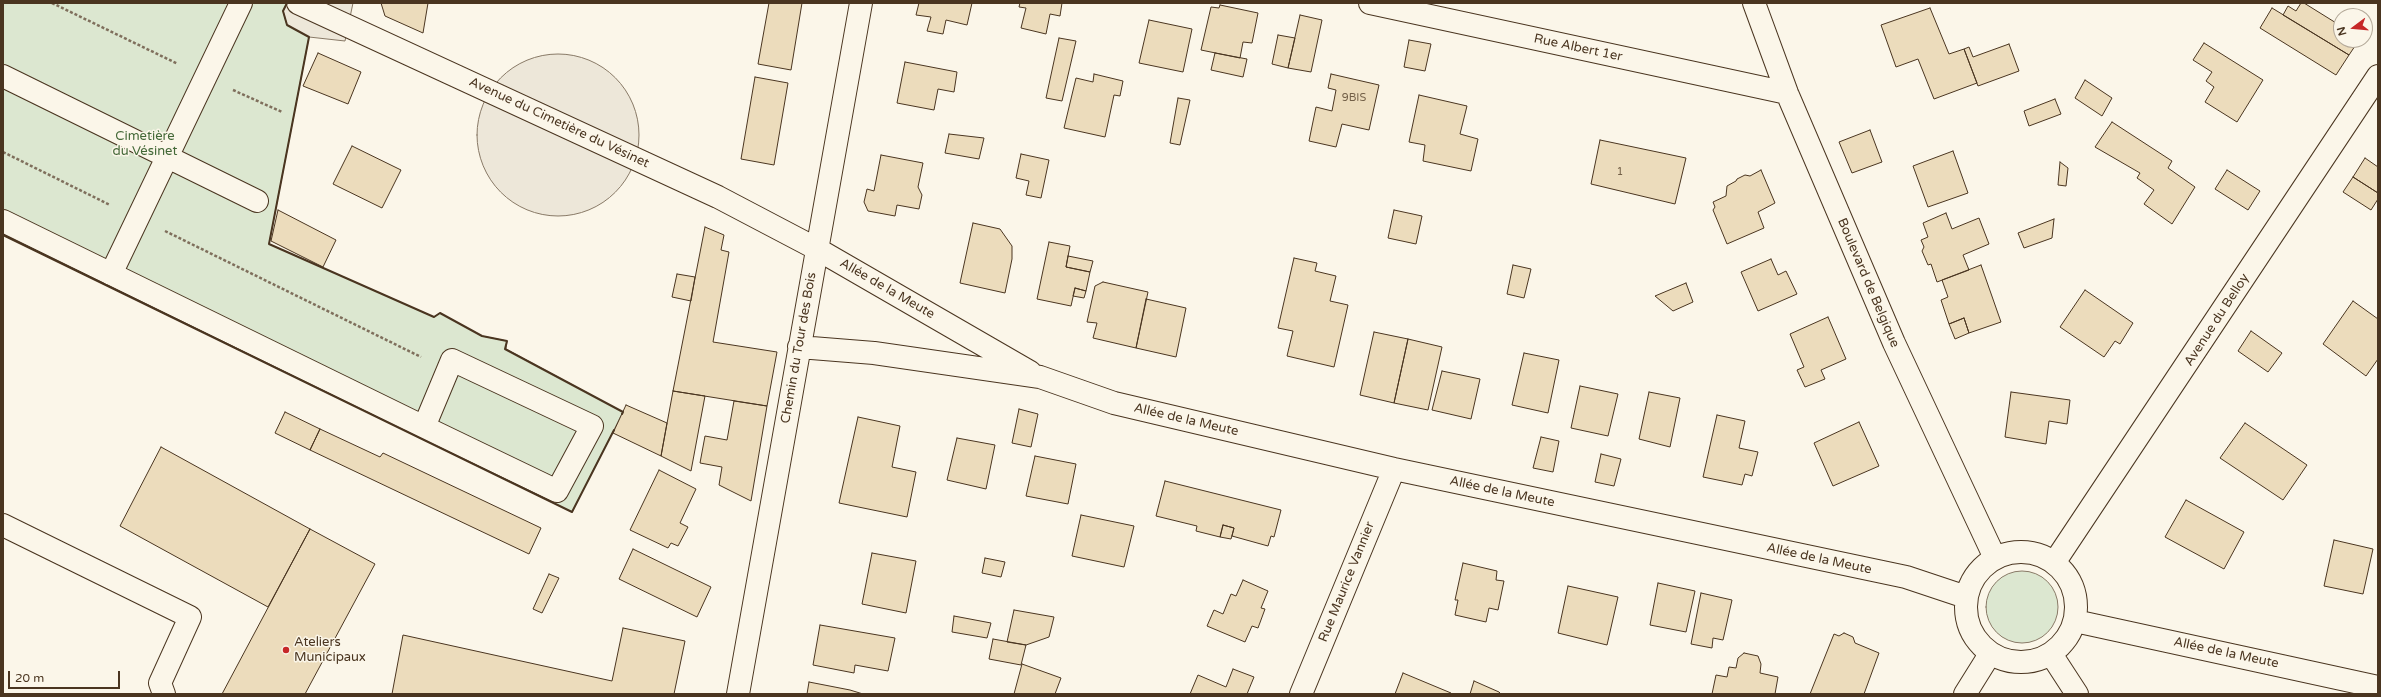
<!DOCTYPE html>
<meta charset="utf-8">
<style>
body{margin:0}
#map{position:relative;width:2381px;height:697px;overflow:hidden;background:#fbf6e9;font-family:"Varela Round",sans-serif}
canvas{display:block}
.frame{position:absolute;inset:0;border:4px solid #4a3520;pointer-events:none}
.north{position:absolute;left:2333px;top:8px;width:40px;height:40px;box-sizing:border-box;background:#fbf6e9;border:1px solid #b4a999;border-radius:50%;rotate:254deg;font-size:11px;font-weight:700;line-height:16px;text-align:center;color:#4a3520}
.north::after{content:'';display:block;margin:auto;width:14px;height:18px;background:#c62828;clip-path:polygon(50% 0,100% 100%,50% 72%,0 100%)}
.scale{position:absolute;left:8px;top:671px;width:112px;height:18px;box-sizing:border-box;border:2px solid #4a3520;border-top:0;padding-left:5px;font-size:12px;line-height:14px;white-space:nowrap;color:#4a3520;-webkit-text-stroke:3px #fbf6e9;paint-order:stroke}
</style>
<div id="map">
<canvas width="2381" height="697"></canvas>
<div class="frame"></div>
<div class="north">N</div>
<div class="scale">20 m</div>
</div>
<script>
const ctx = document.querySelector('canvas').getContext('2d');
ctx.lineJoin = 'round';
function fillPath(path, color) { ctx.fillStyle = color; ctx.fill(path, 'evenodd'); }
const shape = rows => new Path2D(rows.map(r => 'M' + r).join(''));
function stroke(path, color, width, dash) { ctx.strokeStyle = color; ctx.lineWidth = width; ctx.lineCap = dash ? 'butt' : 'round'; ctx.setLineDash(dash || []); ctx.stroke(path); }
function write(font, color, halo, rows, align = 'center') {
  ctx.font = font + ' "Varela Round",sans-serif'; ctx.lineWidth = 3; ctx.setLineDash([]); ctx.textBaseline = 'middle'; ctx.strokeStyle = halo; ctx.fillStyle = color; for (const [text, x, y, turn = 0] of rows) {
    ctx.save(); ctx.translate(x, y); ctx.rotate((+turn || 0) * Math.PI / 180); ctx.textAlign = isNaN(turn) ? turn : align; if (halo) ctx.strokeText(text, 0, 0); ctx.fillText(text, 0, 0); ctx.restore();
  }
}
const green = shape([
 [3,3,287,3,287,25,309,37,269,244,434,317,440,313,482,336,507,341,506,349,623,412,572,512,3,235,3,3],
 '1986 607a36 36 0 1 1 72 0a36 36 0 1 1-72 0Z'
]);
const parking = shape([
 [287,3,353,3,345,41,309,37,287,25,283,11,287,3],
 '477 135a81 81 0 1 1 162 0a81 81 0 1 1-162 0Z'
]);
const building = shape([
 [381,3,428,3,423,33,385,16,381,3],
 [769,3,802,3,791,70,758,64,769,3],
 [919,3,972,3,967,25,946,20,943,34,927,31,931,17,916,15,919,3],
 [1020,3,1062,3,1060,16,1050,14,1046,34,1021,28,1026,8,1019,7,1020,3],
 [2301,3,2304,3,2341,26,2341,40,2359,40,2349,55,2283,15,2288,6,2296,11,2301,3],
 [1220,5,1258,13,1252,43,1243,42,1240,58,1201,50,1211,7,1219,8,1220,5],
 [1930,8,1949,54,1964,49,1977,83,1934,99,1918,59,1896,67,1881,25,1930,8],
 [2272,8,2349,55,2336,75,2260,28,2272,8],
 [1300,15,1322,20,1311,72,1288,68,1300,15],
 [1149,20,1192,29,1183,72,1139,63,1149,20],
 [1278,35,1295,38,1288,68,1272,64,1278,35],
 [1059,38,1076,41,1062,101,1046,98,1059,38],
 [1409,40,1431,44,1425,71,1404,67,1409,40],
 [2204,43,2263,80,2237,122,2205,102,2214,87,2206,81,2212,72,2193,60,2204,43],
 [2009,44,2019,71,1978,86,1964,49,1969,47,1973,57,2009,44],
 [318,53,361,72,348,104,303,86,318,53],
 [1215,53,1247,59,1243,77,1211,70,1215,53],
 [905,62,957,72,954,92,938,89,934,110,897,103,905,62],
 [1094,74,1123,81,1120,96,1114,95,1105,137,1064,128,1076,78,1093,82,1094,74],
 [1331,74,1379,85,1369,130,1342,124,1336,147,1309,141,1316,107,1332,111,1336,90,1328,88,1331,74],
 [755,77,788,83,774,165,741,159,755,77],
 [2085,80,2112,98,2102,116,2075,98,2085,80],
 [1419,95,1467,106,1460,134,1478,139,1471,171,1423,161,1425,145,1409,142,1419,95],
 [1178,98,1190,100,1180,145,1170,143,1178,98],
 [2055,99,2061,114,2029,126,2024,111,2055,99],
 [2112,122,2172,161,2168,168,2195,187,2172,224,2144,204,2154,190,2137,178,2140,173,2095,147,2112,122],
 [1870,130,1882,162,1852,173,1839,142,1870,130],
 [949,134,984,138,979,159,945,153,949,134],
 [1600,140,1686,158,1675,204,1591,184,1600,140],
 [352,146,401,170,382,208,333,184,352,146],
 [1953,151,1968,193,1928,207,1913,166,1953,151],
 [1021,154,1049,160,1041,198,1026,195,1029,181,1016,178,1021,154],
 [881,155,923,163,918,187,922,195,919,209,897,205,895,216,868,211,864,202,867,189,874,191,881,155],
 [2365,158,2378,167,2378,193,2353,177,2365,158],
 [2060,162,2068,168,2066,186,2058,185,2060,162],
 [1761,170,1775,203,1758,212,1764,228,1727,244,1713,210,1715,207,1713,202,1726,196,1727,186,1736,181,1737,179,1745,175,1750,176,1761,170],
 [2227,170,2260,191,2248,210,2215,189,2227,170],
 [2353,177,2378,193,2378,199,2371,210,2343,192,2353,177],
 [278,210,336,240,323,267,271,241,278,210],
 [1394,210,1422,216,1416,244,1388,238,1394,210],
 [1946,213,1952,229,1979,218,1989,244,1963,255,1969,270,1937,282,1931,264,1928,265,1922,251,1924,247,1921,240,1928,237,1923,223,1946,213],
 [2054,219,2052,238,2024,248,2018,233,2054,219],
 [973,223,1000,229,1012,246,1012,259,1005,293,960,283,973,223],
 [705,227,724,235,721,250,729,252,713,342,777,352,767,406,673,391,705,227],
 [1049,242,1070,246,1066,267,1090,272,1086,291,1075,288,1071,306,1037,299,1049,242],
 [1068,256,1093,261,1090,272,1066,267,1068,256],
 [1294,258,1317,263,1315,271,1336,276,1330,301,1348,305,1334,367,1287,356,1293,331,1278,328,1294,258],
 [1771,259,1778,275,1786,271,1797,294,1758,311,1741,272,1771,259],
 [1513,265,1531,269,1524,298,1507,294,1513,265],
 [1981,265,2001,322,1969,333,1964,318,1949,324,1941,300,1948,297,1942,280,1981,265],
 [677,274,695,277,691,301,672,297,677,274],
 [1103,282,1148,292,1136,348,1093,338,1097,323,1087,322,1095,286,1103,282],
 [1686,283,1693,302,1673,311,1655,296,1686,283],
 [1075,288,1086,291,1084,298,1073,296,1075,288],
 [2085,290,2133,323,2120,344,2115,341,2104,357,2060,327,2085,290],
 [1146,299,1186,308,1176,357,1136,348,1146,299],
 [2353,301,2378,319,2378,359,2366,376,2323,344,2353,301],
 [1828,317,1846,359,1821,370,1825,379,1805,387,1797,370,1804,367,1790,334,1828,317],
 [1964,318,1969,333,1955,339,1949,324,1964,318],
 [2251,331,2282,353,2268,372,2238,351,2251,331],
 [1374,332,1408,339,1394,403,1360,395,1374,332],
 [1408,339,1442,347,1428,410,1394,403,1408,339],
 [1524,353,1559,360,1548,413,1512,405,1524,353],
 [1442,371,1480,379,1471,419,1432,410,1442,371],
 [1580,386,1618,394,1608,436,1571,428,1580,386],
 [673,391,705,396,691,471,661,456,673,391],
 [1649,392,1680,398,1670,447,1639,439,1649,392],
 [2011,392,2070,400,2067,424,2049,421,2046,444,2005,437,2011,392],
 [734,401,767,406,751,501,719,485,722,467,700,463,705,436,727,440,734,401],
 [626,405,667,423,661,456,613,433,626,405],
 [1019,409,1038,414,1031,447,1012,443,1019,409],
 [285,412,320,429,310,450,275,433,285,412],
 [1717,415,1745,421,1739,448,1758,452,1752,476,1745,474,1742,485,1703,477,1717,415],
 [858,417,900,426,892,467,916,472,907,517,839,503,858,417],
 [1859,422,1879,466,1833,486,1814,443,1859,422],
 [2245,423,2307,465,2283,500,2220,458,2245,423],
 [320,429,380,457,383,453,541,528,529,554,310,450,320,429],
 [1541,437,1559,441,1553,472,1533,468,1541,437],
 [957,438,995,445,986,489,947,480,957,438],
 [161,447,310,529,268,607,120,526,161,447],
 [1601,454,1621,459,1614,486,1595,482,1601,454],
 [1035,456,1076,464,1068,504,1026,496,1035,456],
 [659,470,696,489,680,523,688,527,678,546,671,543,668,548,630,530,659,470],
 [1165,481,1281,510,1274,537,1271,536,1268,546,1232,536,1234,528,1223,525,1220,537,1196,531,1197,526,1156,516,1165,481],
 [2186,500,2244,532,2224,569,2165,537,2186,500],
 [1081,515,1134,526,1124,567,1072,556,1081,515],
 [1223,525,1234,528,1231,539,1220,537,1223,525],
 [310,529,375,564,305,694,222,694,310,529],
 [2334,540,2373,549,2363,594,2324,586,2334,540],
 [633,549,711,587,697,617,619,579,633,549],
 [872,553,916,561,906,613,862,604,872,553],
 [985,558,1005,562,1001,577,982,573,985,558],
 [1463,563,1497,571,1496,580,1504,581,1498,610,1489,608,1486,622,1455,615,1458,600,1455,600,1463,563],
 [549,574,559,578,542,613,533,609,549,574],
 [1243,580,1268,591,1261,608,1265,609,1258,628,1252,626,1245,642,1207,626,1214,610,1223,614,1231,594,1236,596,1243,580],
 [1658,583,1695,591,1686,632,1650,625,1658,583],
 [1568,586,1618,597,1607,645,1558,633,1568,586],
 [1701,593,1732,600,1723,640,1713,638,1712,648,1691,644,1701,593],
 [1014,610,1054,617,1049,637,1026,645,1007,642,1014,610],
 [954,616,991,623,987,638,952,632,954,616],
 [820,625,895,638,888,671,855,665,854,673,813,665,820,625],
 [623,628,685,641,674,694,392,694,403,635,612,681,623,628],
 [1844,633,1853,637,1855,643,1879,653,1864,694,1810,694,1834,634,1839,636,1844,633],
 [993,639,1026,645,1021,665,989,659,993,639],
 [1744,653,1758,656,1761,664,1760,673,1778,677,1775,694,1712,694,1716,675,1727,677,1729,667,1736,668,1738,658,1744,653],
 [1022,664,1061,678,1055,694,1014,694,1022,664],
 [1233,669,1254,677,1247,694,1190,694,1198,675,1226,687,1233,669],
 [1403,673,1451,693,1450,694,1395,694,1403,673],
 [1474,681,1499,692,1501,694,1470,694,1474,681],
 [809,682,850,690,863,694,807,694,809,682]
]);
const path = shape([
 [52,3,178,64],
 [233,90,282,112],
 [3,152,110,205],
 [165,231,421,357]
]);
const minor = shape([
 [298,3,718,197,817,249,1030,372],
 [1370,3,1787,93],
 [1754,3,1787,93,1894,343,1995,558],
 [3,76,257,201],
 [3,221,424,427,557,491,592,426,452,360,424,427],
 [111,274,241,3],
 [799,347,874,353,1040,377,1114,403,1394,469,1906,577,1966,597],
 [3,525,190,617,160,683,164,694],
 '1966 607a55 55 0 1 1 110 0a55 55 0 1 1-110 0Z',
 [2054,563,2378,76],
 [2075,621,2378,687],
 [2051,654,2077,694],
 [738,694,861,3],
 [1301,694,1394,469],
 [1965,694,1990,654]
]);
const wall = shape([
 [287,3,283,11,287,25,309,37,269,244,434,317,440,313,482,336,507,341,505,349,623,412,622,414],
 [3,235,572,512,614,430]
]);
const markers = [
 [286,650,4,"#c62828"]
];
const numberNames = [
 ["9BIS",1354,98],
 ["1",1620,172]
];
const streetNames = [
 ["Rue Albert 1er",1578,48,12],
 ["Avenue du Cimetière du Vésinet",559,123,25],
 ["Boulevard de Belgique",1868,283,67],
 ["Allée de la Meute",887,289,30],
 ["Avenue du Belloy",2217,320,-57],
 ["Chemin du Tour des Bois",799,348,-80],
 ["Allée de la Meute",1186,420,13],
 ["Allée de la Meute",1502,492,12],
 ["Allée de la Meute",1819,559,12],
 ["Rue Maurice Vannier",1347,582,-68],
 ["Allée de la Meute",2226,653,12]
];
const parkNames = [
 ["Cimetière",145,137],
 ["du Vésinet",145,152]
];
const poiNames = [
 ["Ateliers",294,643],
 ["Municipaux",294,658]
];
fillPath(green, '#dce7d0');
stroke(green, '#887966', 1);
fillPath(parking, '#ede7d9');
stroke(parking, '#887966', 1);
fillPath(building, '#ecdcbc');
stroke(building, '#4a3520', 1);
stroke(minor, '#4a3520', 24);
stroke(path, '#7f6f5c', 2.5, [3, 2]);
stroke(minor, '#fbf6e9', 22);
stroke(wall, '#4a3520', 2);
for (const [x, y, r, color] of markers) { const dot = new Path2D(); dot.arc(x, y, r, 0, 2 * Math.PI); ctx.fillStyle = color; ctx.fill(dot); stroke(dot, '#fbf6e9', 1.5); }
write('11px', '#725f47', null, numberNames);
write('13px', '#4a3520', '#fbf6e9', streetNames);
write('13px', '#436837', '#fbf6e9', parkNames);
write('13px', '#4a3520', '#fbf6e9', poiNames, 'left');
</script>
